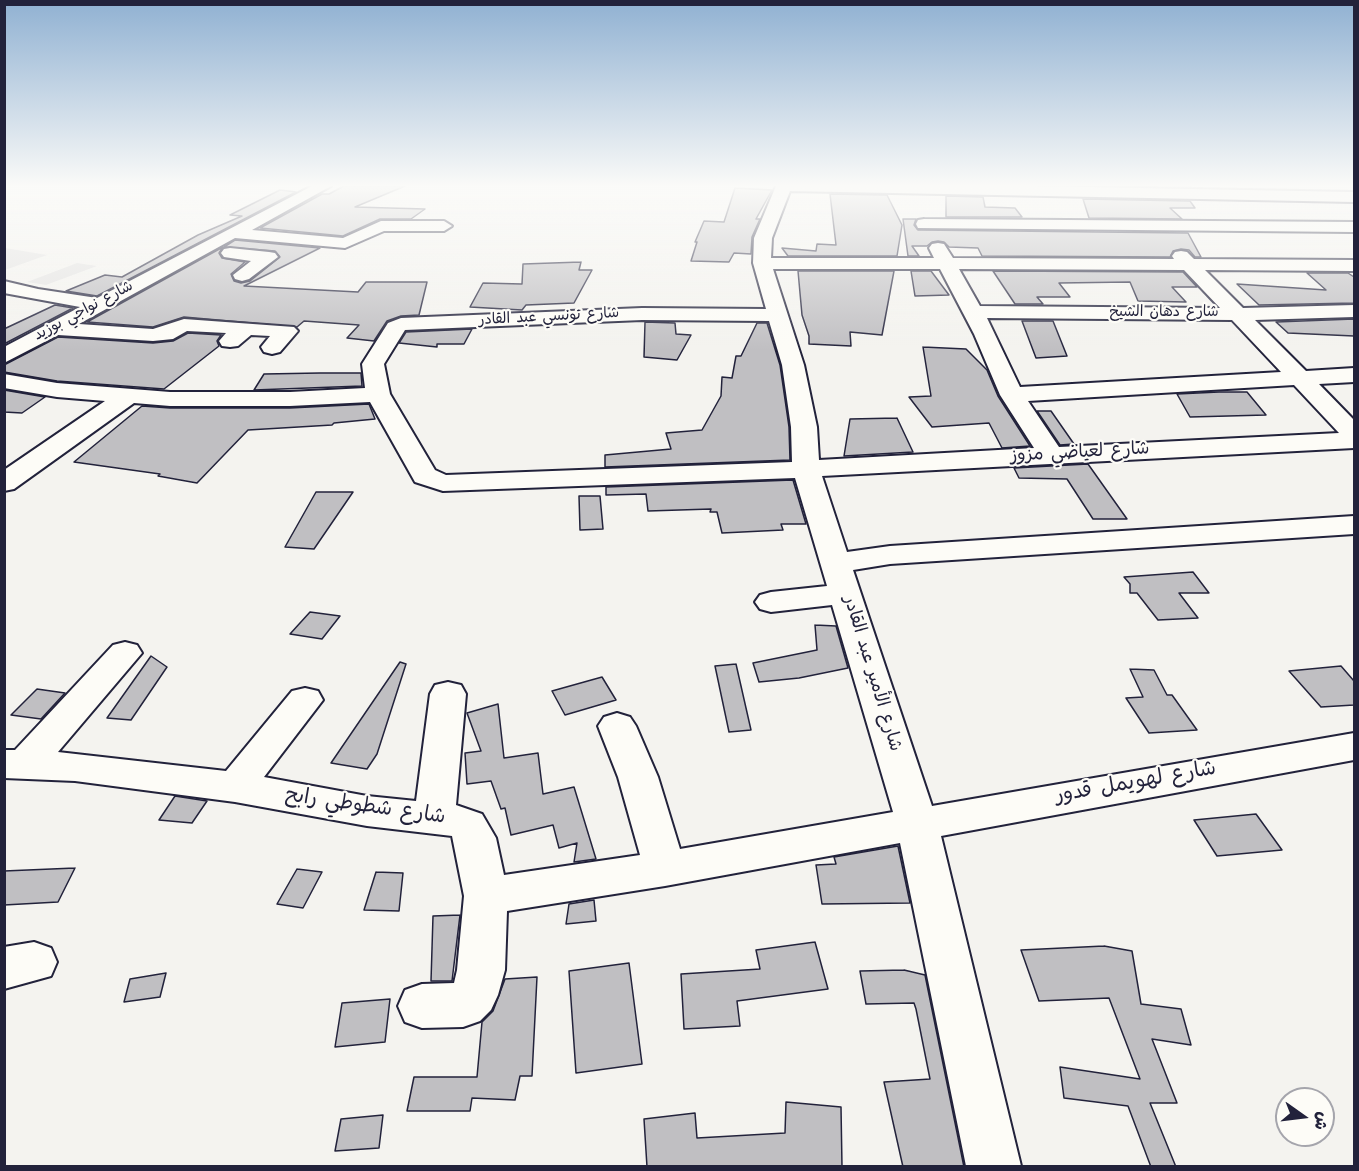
<!DOCTYPE html>
<meta charset="utf-8">
<style>
body{margin:0}
#map{position:relative;width:1359px;height:1171px;overflow:hidden;background:#f4f3ef;font-family:Kalam,"Playpen Sans Arabic",sans-serif}
canvas{display:block}
.frame{position:absolute;inset:0;border:6px solid #22223b;pointer-events:none}
.north{position:absolute;left:1275px;top:1087px;width:60px;height:60px;box-sizing:border-box;background:#fdfcf7;border:2px solid #a5a5ac;border-radius:50%;rotate:104deg;font-size:16px;font-weight:700;line-height:24px;text-align:center;color:#22223b}
.north::after{content:'';display:block;margin:auto;width:21px;height:27px;background:#22223b;clip-path:polygon(50% 0,100% 100%,50% 72%,0 100%)}
</style>
<div id="map">
<canvas width="1359" height="1171"></canvas>
<div class="frame"></div>
<div class="north">ش</div>
</div>
<script>
const ctx = document.querySelector('canvas').getContext('2d');
ctx.lineJoin = 'round';
function fillPath(path, color) { ctx.fillStyle = color; ctx.fill(path, 'evenodd'); }
const shape = rows => new Path2D(rows.map(r => 'M' + r).join(''));
function stroke(path, color, width, dash) { ctx.strokeStyle = color; ctx.lineWidth = width; ctx.lineCap = dash ? 'butt' : 'round'; ctx.setLineDash(dash || []); ctx.stroke(path); }
function write(font, color, halo, rows, align = 'center') {
  ctx.font = font + ' Kalam,"Playpen Sans Arabic",sans-serif'; ctx.lineWidth = 4.5; ctx.setLineDash([]); ctx.textBaseline = 'middle'; ctx.strokeStyle = halo; ctx.fillStyle = color; for (const [text, x, y, turn = 0] of rows) {
    ctx.save(); ctx.translate(x, y); ctx.rotate((+turn || 0) * Math.PI / 180); ctx.textAlign = isNaN(turn) ? turn : align; if (halo) ctx.strokeText(text, 0, 0); ctx.fillText(text, 0, 0); ctx.restore();
  }
}
const built = shape([
 [4,248,5,248,47,255,5,270],
 [77,263,97,266,46,285,27,282]
]);
const building = shape([
 [344,186,405,186,355,207,425,209,411,219,380,219,343,236,260,228,322,194,329,194,344,186],
 [735,188,772,190,756,219,760,219,752,237,751,254,734,253,729,262,691,261,697,242,695,242,704,221,724,222,735,188],
 [280,190,296,192,97,296,66,291,105,275,122,277,198,235,242,216,230,215,280,190],
 [830,194,887,195,902,225,897,256,788,256,782,248,816,251,817,244,836,245,830,194],
 [946,196,983,197,985,207,1015,208,1022,217,946,217,946,196],
 [1083,199,1190,201,1195,208,1170,208,1182,219,1089,218,1083,199],
 [903,219,916,219,914,225,918,230,1188,233,1201,257,1195,257,1189,250,1181,249,1173,251,1170,257,982,256,978,248,949,247,944,242,938,241,932,242,927,246,912,246,919,256,908,256,903,219],
 [235,240,320,248,244,286,358,292,366,282,427,282,419,315,401,316,387,321,374,341,347,338,359,325,304,321,297,327,184,317,153,327,87,322,223,247,219,253,222,258,245,262,231,274,234,281,241,283,250,281,280,257,275,251,224,247,235,240],
 [581,262,579,270,592,270,574,303,526,305,522,310,470,307,483,283,522,284,523,264,581,262],
 [798,271,894,271,882,335,850,332,851,346,809,344,809,336,802,315,798,271],
 [911,271,931,271,949,295,915,296,911,271],
 [993,271,1183,272,1197,287,1172,287,1186,302,1138,301,1130,282,1059,283,1070,297,1037,297,1043,304,1015,304,993,271],
 [1307,273,1348,273,1354,277,1354,303,1259,305,1237,284,1326,290,1307,273],
 [55,305,73,308,4,344,4,329,55,305],
 [1354,319,1354,336,1288,333,1276,322,1354,319],
 [1022,321,1053,321,1067,356,1036,358,1022,321],
 [645,322,675,323,676,334,691,335,677,360,644,357,645,322],
 [757,323,767,323,780,365,789,427,790,460,605,467,605,455,671,449,666,433,702,430,721,396,722,377,732,378,736,356,741,356,757,323],
 [472,329,464,344,437,344,437,347,399,343,406,332,472,329],
 [188,333,221,335,217,341,219,346,164,389,57,381,4,372,4,365,58,337,153,343,173,341,188,333],
 [923,347,966,349,987,370,998,396,1030,446,1002,448,989,423,932,427,909,397,931,396,923,347],
 [320,373,361,373,362,386,254,390,264,374,320,373],
 [4,390,45,397,22,413,4,412,4,390],
 [1219,392,1247,392,1266,415,1190,417,1177,394,1219,392],
 [369,404,375,419,334,423,332,425,248,430,197,483,158,476,160,474,74,462,142,406,170,408,290,408,369,404],
 [1037,411,1051,411,1074,444,1060,445,1037,411],
 [897,418,913,452,844,456,850,419,897,418],
 [1088,464,1127,519,1093,519,1067,479,1019,478,1014,468,1088,464],
 [793,480,806,524,781,524,783,530,722,533,717,512,710,512,711,509,648,511,646,494,606,495,606,487,793,480],
 [316,492,353,492,314,549,285,547,316,492],
 [579,496,600,496,603,529,580,530,579,496],
 [1193,572,1209,593,1179,593,1198,618,1158,620,1137,593,1130,593,1130,584,1124,577,1193,572],
 [310,612,340,616,322,639,290,634,310,612],
 [815,625,836,626,848,668,799,678,759,682,753,663,817,650,815,625],
 [151,656,167,667,131,720,107,718,151,656],
 [400,662,406,664,377,754,367,769,331,763,400,662],
 [736,664,751,730,729,732,715,666,736,664],
 [1341,666,1354,681,1354,705,1321,707,1289,671,1341,666],
 [1130,669,1154,670,1167,695,1172,695,1197,730,1149,733,1126,698,1143,697,1130,669],
 [602,677,616,700,565,715,552,691,602,677],
 [37,689,65,693,41,719,11,715,37,689],
 [498,704,504,758,538,753,543,794,574,787,596,859,574,862,577,843,559,848,553,825,511,835,505,808,501,809,491,781,467,784,465,753,481,751,467,713,498,704],
 [175,796,207,801,192,823,159,820,175,796],
 [1256,814,1282,850,1217,856,1194,820,1256,814],
 [898,846,910,903,822,904,816,865,836,864,834,857,898,846],
 [75,868,58,902,4,905,4,871,75,868],
 [297,869,322,872,303,908,277,904,297,869],
 [376,872,403,873,399,911,364,910,376,872],
 [594,900,596,921,566,924,569,904,594,900],
 [460,915,452,981,431,981,433,916,460,915],
 [815,942,828,989,737,1001,740,1026,684,1029,681,974,760,969,756,950,815,942],
 [1104,946,1132,951,1141,1004,1181,1009,1191,1045,1152,1039,1177,1103,1150,1103,1176,1167,1151,1167,1128,1106,1064,1098,1060,1067,1140,1079,1109,998,1039,1001,1021,950,1104,946],
 [629,963,642,1064,576,1073,569,971,629,963],
 [904,970,925,975,964,1167,903,1167,884,1082,930,1079,916,1009,914,1003,866,1004,860,971,904,970],
 [166,973,160,997,124,1002,130,979,166,973],
 [537,977,532,1076,520,1076,515,1100,472,1098,470,1111,407,1111,414,1077,477,1077,482,1022,493,1011,505,979,537,977],
 [390,999,385,1042,335,1047,342,1003,390,999],
 [786,1102,841,1107,842,1167,647,1167,644,1119,695,1113,697,1138,785,1133,786,1102],
 [383,1115,379,1148,335,1151,341,1119,383,1115]
]);
const minor = shape([
 [312,186,331,186,252,230,343,238,381,221,444,221,452,226,444,231,384,231,345,248,235,238,79,324,153,329,184,319,294,327,298,331,280,352,272,354,264,352,261,347,270,336,251,335,238,346,230,347,222,346,219,341,226,333,187,331,173,339,153,341,58,335,4,363,4,347,80,307,4,293,4,281,38,289,97,298,312,186],
 [776,186,1033,186,1354,192,1354,202,790,191,772,238,771,258,934,258,929,248,932,244,938,243,944,244,953,258,1174,259,1172,256,1175,252,1181,251,1187,252,1194,259,1354,260,1354,271,1205,270,1243,308,1354,305,1354,317,1255,320,1306,371,1354,368,1354,382,1319,384,1354,420,1354,448,822,476,847,552,890,546,1354,516,1354,534,890,564,853,570,932,806,1354,733,1354,760,941,836,1021,1166,966,1166,900,843,665,886,507,911,505,970,498,995,491,1010,480,1021,463,1027,422,1028,405,1022,398,1006,405,990,422,984,454,983,457,970,464,896,452,836,367,826,235,802,75,781,4,778,4,750,15,750,113,645,125,642,137,645,142,653,58,752,226,771,292,691,305,688,318,691,323,700,264,777,367,796,416,801,430,694,435,685,448,682,461,685,466,694,456,805,482,814,496,838,504,875,640,855,618,777,598,726,604,717,617,713,630,717,636,726,658,777,680,849,893,812,832,605,771,612,760,609,755,602,760,595,771,592,827,586,795,478,443,491,415,482,370,402,290,406,170,406,134,403,14,489,4,491,4,470,105,401,57,397,4,388,4,374,57,383,170,392,290,392,365,388,362,364,388,323,401,318,642,308,766,309,753,263,754,238,776,186],
 [773,269,940,269,974,334,1000,395,1034,448,819,460,817,427,804,365,773,269],
 [959,269,1184,270,1220,308,980,306,959,269],
 [987,318,1232,320,1281,372,1020,387,987,318],
 [642,320,769,321,782,365,791,427,792,462,446,475,435,470,390,394,384,364,405,330,642,320],
 [1294,385,1339,433,1059,447,1028,401,1294,385],
 [924,219,1354,222,1354,232,918,228,916,224,918,220,924,219],
 [230,248,269,252,275,253,278,257,249,279,242,281,235,279,233,275,251,261,224,257,221,253,224,249,230,248],
 [34,942,51,948,57,962,51,976,4,989,4,947,34,942]
]);
const farStreetnames = [
 ["شارع نواجي بوزيد",84,312,-28],
 ["شارع دهان الشيخ",1164,313],
 ["شارع تونسي عبد القادر",549,318,-3]
];
const streetNames = [
 ["شارع لعياضي مزوز",1080,454,-3],
 ["شارع الأمير عبد القادر",871,674,73]
];
const nearStreetnames = [
 ["شارع لهويمل قدور",1136,784,-10],
 ["شارع شطوطي رابح",365,808,8]
];
fillPath(built, '#e4e3e2');
fillPath(building, '#c0bfc2');
stroke(building, '#22223b', 1.5);
stroke(minor, '#22223b', 4);
fillPath(minor, '#fdfcf7');
const sky = ctx.createLinearGradient(0, 0, 0, 350);
sky.addColorStop(0, '#90b1d2');
sky.addColorStop(0.53, '#fafaf8');
sky.addColorStop(1, '#fafaf800');
ctx.fillStyle = sky;
ctx.fillRect(0, 0, 1359, 350);
write('15px', '#22223b', '#fdfcf7', farStreetnames);
write('18px', '#22223b', '#fdfcf7', streetNames);
write('21px', '#22223b', '#fdfcf7', nearStreetnames);
</script>
